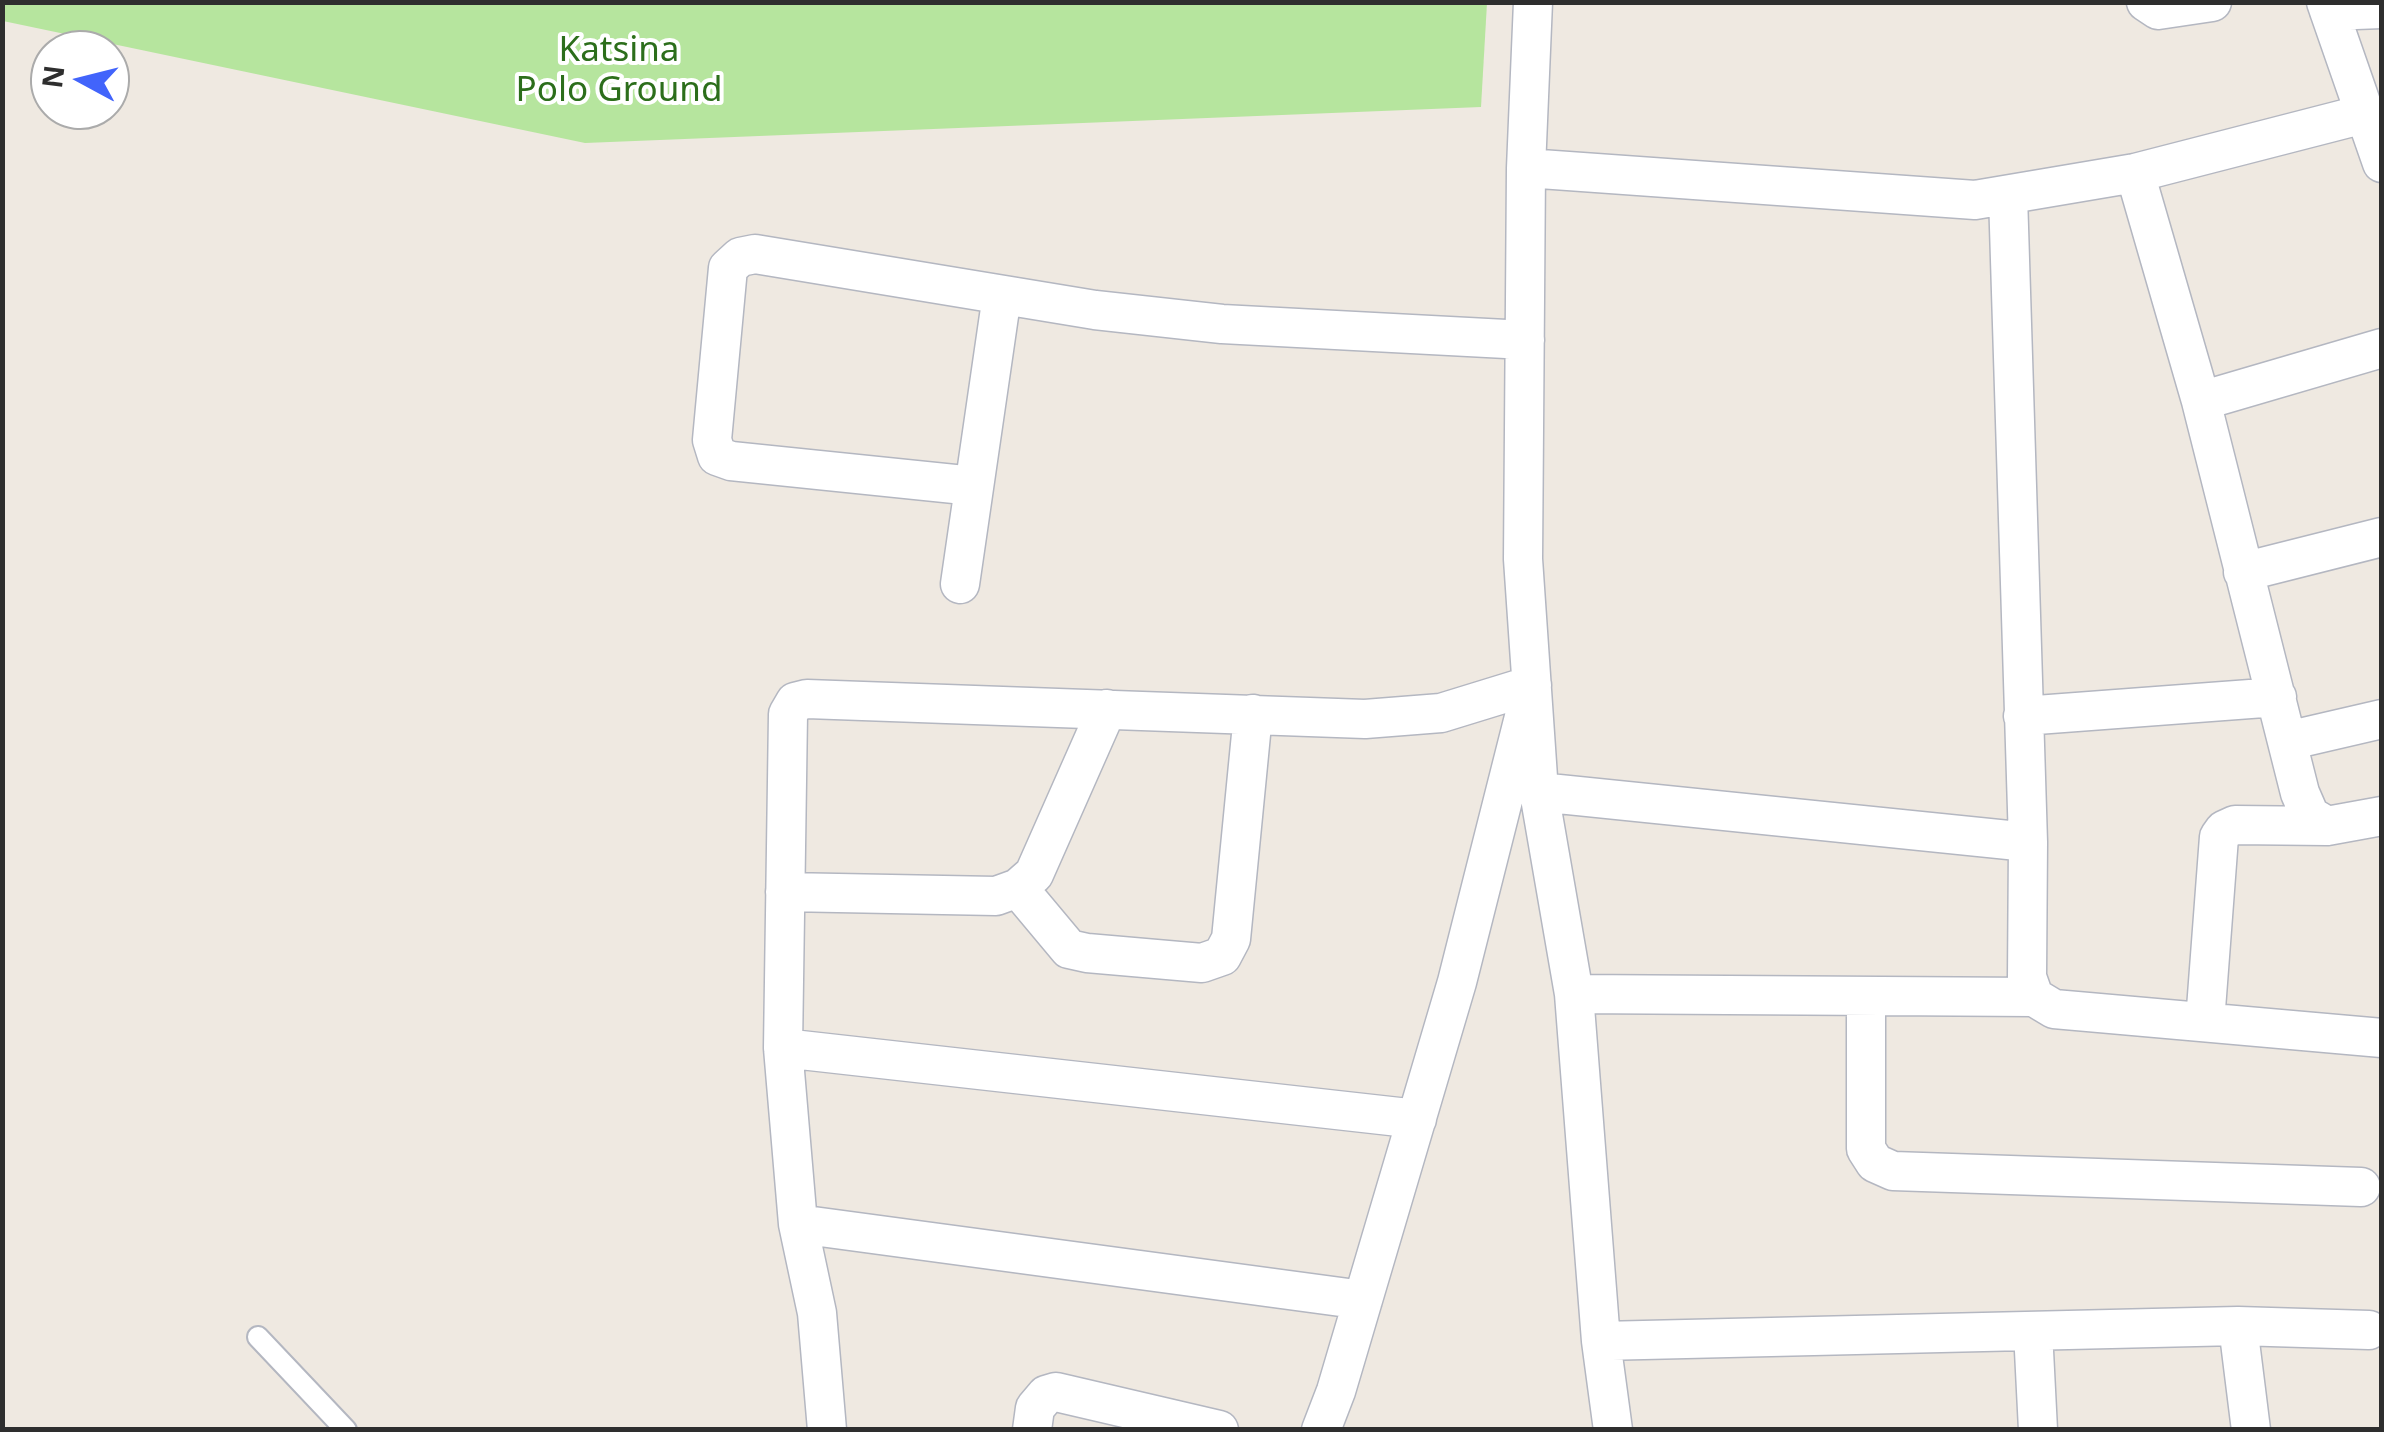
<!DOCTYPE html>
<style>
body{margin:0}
#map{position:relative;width:2384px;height:1432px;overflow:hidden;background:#efe9e1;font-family:"Noto Sans",sans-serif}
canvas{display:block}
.frame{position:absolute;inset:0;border:5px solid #2e2e2e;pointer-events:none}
.north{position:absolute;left:30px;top:30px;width:100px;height:100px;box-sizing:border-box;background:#fff;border:2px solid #ababab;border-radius:50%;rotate:277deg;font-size:28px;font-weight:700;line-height:40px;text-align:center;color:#2e2e2e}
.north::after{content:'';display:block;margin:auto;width:35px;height:45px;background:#4264fb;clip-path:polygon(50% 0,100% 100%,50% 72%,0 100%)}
</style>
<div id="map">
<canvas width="2384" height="1432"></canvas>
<div class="frame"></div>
<div class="north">N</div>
</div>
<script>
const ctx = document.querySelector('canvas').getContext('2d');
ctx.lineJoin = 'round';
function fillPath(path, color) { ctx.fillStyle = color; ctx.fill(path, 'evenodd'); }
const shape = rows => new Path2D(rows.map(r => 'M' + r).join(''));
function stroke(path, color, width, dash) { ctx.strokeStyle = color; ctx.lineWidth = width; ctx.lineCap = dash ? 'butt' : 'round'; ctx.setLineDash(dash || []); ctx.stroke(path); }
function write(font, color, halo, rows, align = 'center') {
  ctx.font = font + ' "Noto Sans",sans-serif'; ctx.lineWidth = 8; ctx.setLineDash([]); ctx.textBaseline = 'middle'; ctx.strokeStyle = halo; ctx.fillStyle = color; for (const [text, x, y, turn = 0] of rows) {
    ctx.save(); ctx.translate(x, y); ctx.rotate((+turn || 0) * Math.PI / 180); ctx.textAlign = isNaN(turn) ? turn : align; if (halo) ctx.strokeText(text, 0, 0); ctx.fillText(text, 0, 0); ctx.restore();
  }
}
const green = shape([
 [3,2,1487,2,1487,3,1481,107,585,143,3,21]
]);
const service = shape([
 [258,1337,346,1430]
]);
const minor = shape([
 [1533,2,1526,168,1523,559,1539,792,1574,994,1601,1341,1613,1430],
 [2146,2,2158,10,2212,2],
 [2326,2,2382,163],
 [2329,11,2382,9],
 [1526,168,1975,200,2135,173,2364,114],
 [2135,173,2201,401,2300,793,2310,816,2327,826],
 [2008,195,2028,842,2027,977,2034,997],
 [2201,401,2382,348],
 [974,486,731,461,717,456,712,440,728,268,740,257,755,254,1095,310,1222,324,1525,340],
 [2243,572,2382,537],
 [960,584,1002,295],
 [2023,716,2277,697],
 [2287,741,2382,719],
 [1539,792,2028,842],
 [1018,888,1069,949,1087,953,1202,963,1222,956,1231,939,1253,714],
 [785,892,996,896,1018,888,1034,874,1107,709],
 [1574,994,2034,997,2054,1009,2382,1038],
 [1866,996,1866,1149,1875,1163,1893,1171,2361,1187],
 [2205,1022,2219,837,2224,830,2235,825,2327,826,2382,816],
 [783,1048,1417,1119],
 [798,1224,1363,1300],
 [2238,1326,2251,1430],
 [2033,1331,2038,1430],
 [1601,1341,2238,1326,2369,1330],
 [827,1430,817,1313,798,1224,783,1048,788,714,795,702,807,699,1365,719,1441,713,1532,685],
 [1032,1430,1035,1408,1046,1395,1056,1392,1219,1430],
 [1321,1430,1336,1391,1457,982,1524,717]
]);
const parkNames = [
 ["Katsina",619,51],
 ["Polo Ground",619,91]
];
fillPath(green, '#b6e59e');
stroke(service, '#b4b7c1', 24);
stroke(minor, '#b4b7c1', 41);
stroke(service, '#fff', 20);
stroke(minor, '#fff', 38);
write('35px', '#2c6e1b', '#fff', parkNames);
</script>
